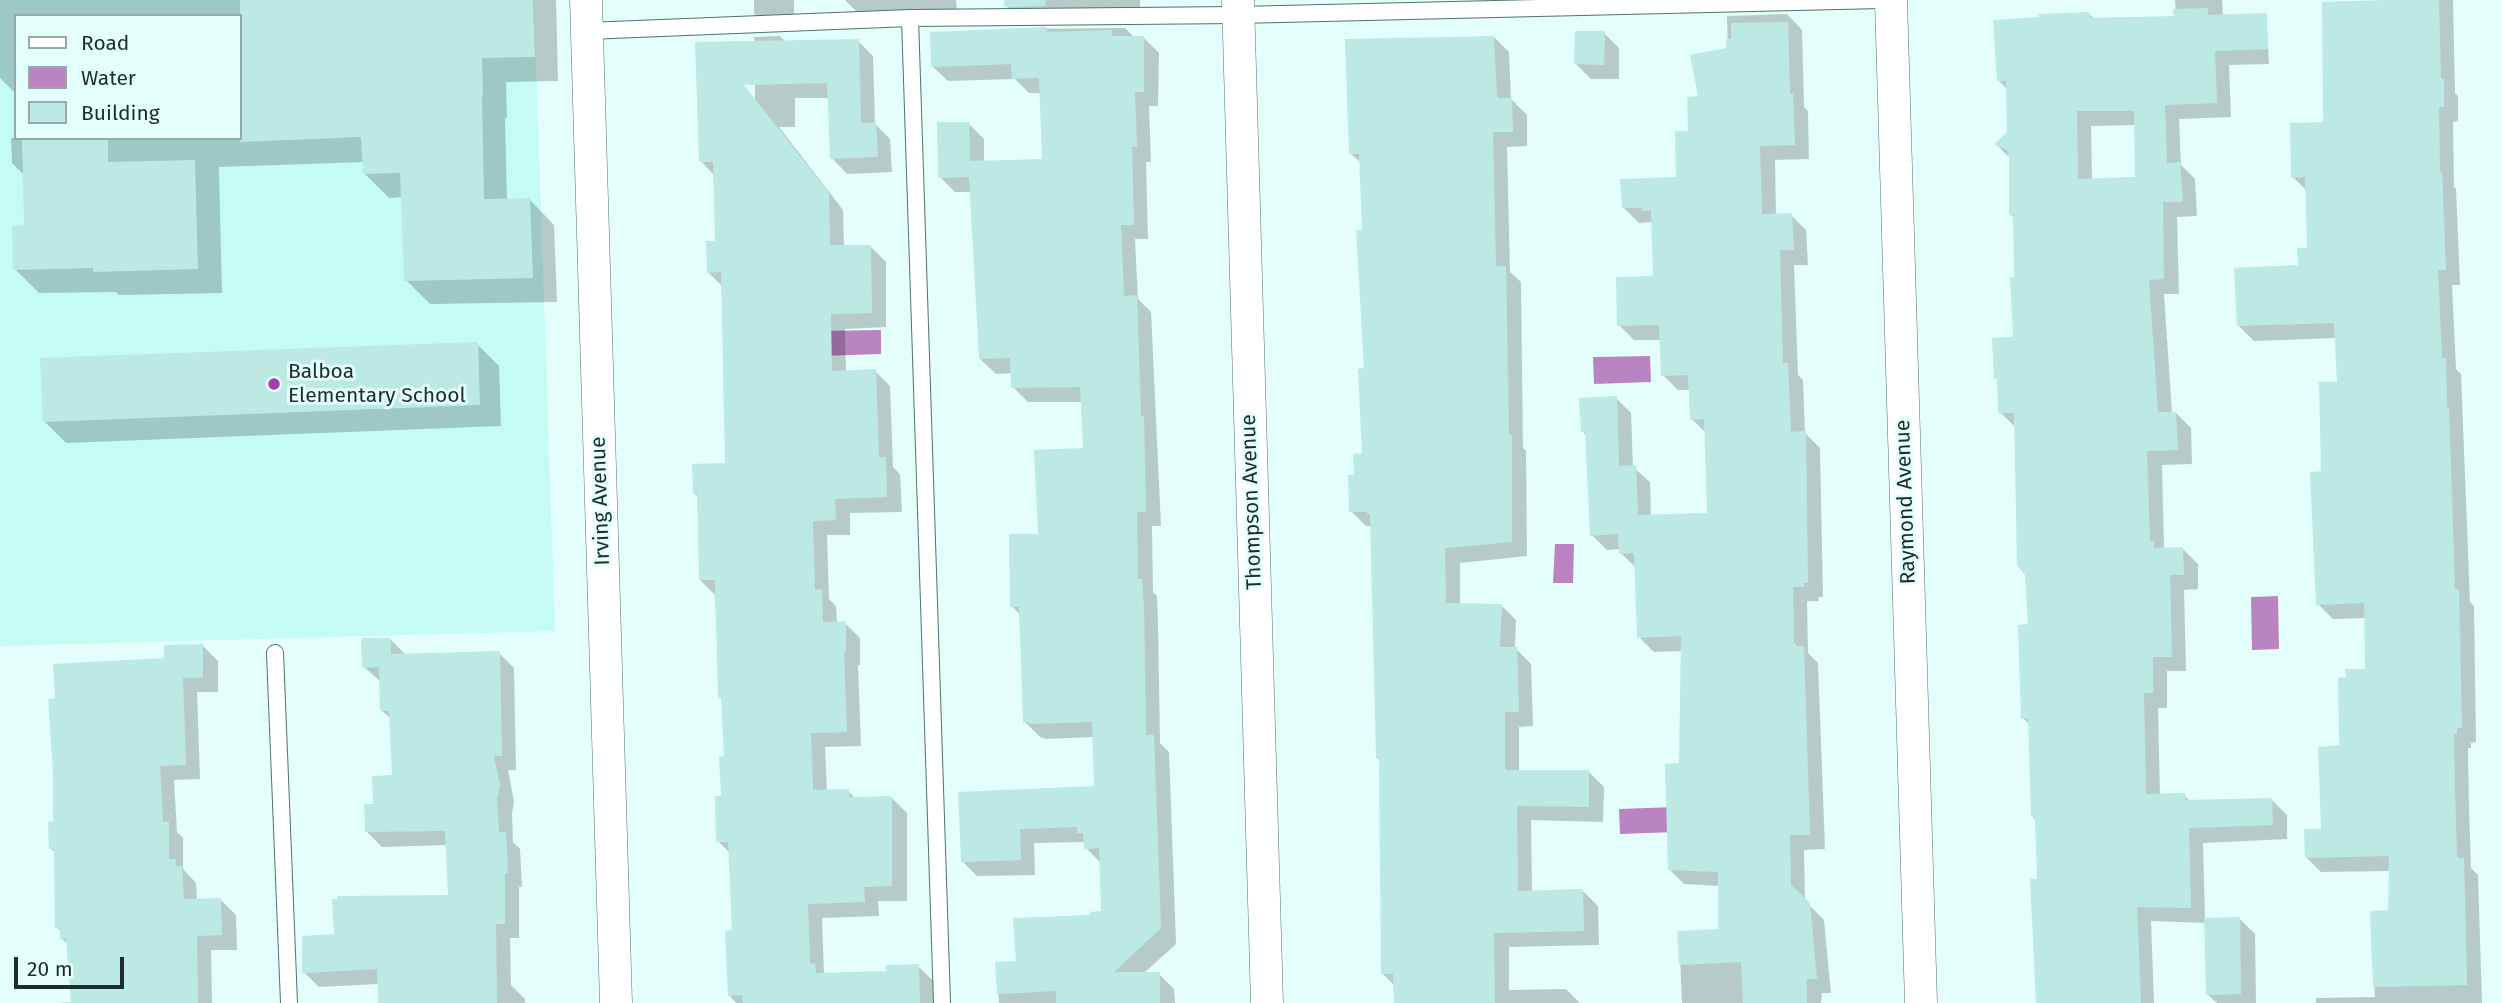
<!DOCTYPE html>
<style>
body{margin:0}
#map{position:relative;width:2502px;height:1003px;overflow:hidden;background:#e4fefb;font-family:"Fira Sans",sans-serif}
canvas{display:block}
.legend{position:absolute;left:14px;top:14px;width:228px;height:126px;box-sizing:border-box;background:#e4fefb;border:2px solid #94aaa8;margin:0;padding:9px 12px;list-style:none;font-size:21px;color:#1c2d2c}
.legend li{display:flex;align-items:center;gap:14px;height:35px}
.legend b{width:35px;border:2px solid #94aaa8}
.scale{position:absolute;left:14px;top:957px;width:110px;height:32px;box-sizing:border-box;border:4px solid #1c2d2c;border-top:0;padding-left:9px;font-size:21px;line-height:24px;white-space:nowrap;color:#1c2d2c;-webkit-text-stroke:5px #e4fefb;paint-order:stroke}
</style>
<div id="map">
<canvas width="2502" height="1003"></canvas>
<ul class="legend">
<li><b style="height:9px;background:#fff"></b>Road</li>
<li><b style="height:19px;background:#ba84c3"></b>Water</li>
<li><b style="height:19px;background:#bde9e4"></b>Building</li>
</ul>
<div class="scale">20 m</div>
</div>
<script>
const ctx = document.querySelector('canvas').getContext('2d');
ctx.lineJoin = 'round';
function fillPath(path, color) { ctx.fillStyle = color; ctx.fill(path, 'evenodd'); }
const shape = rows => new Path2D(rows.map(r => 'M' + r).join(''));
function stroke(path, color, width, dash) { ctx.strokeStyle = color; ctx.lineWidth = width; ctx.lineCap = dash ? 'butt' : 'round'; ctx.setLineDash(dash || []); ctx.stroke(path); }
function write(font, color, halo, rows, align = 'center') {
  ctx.font = font + ' "Fira Sans",sans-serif'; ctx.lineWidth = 6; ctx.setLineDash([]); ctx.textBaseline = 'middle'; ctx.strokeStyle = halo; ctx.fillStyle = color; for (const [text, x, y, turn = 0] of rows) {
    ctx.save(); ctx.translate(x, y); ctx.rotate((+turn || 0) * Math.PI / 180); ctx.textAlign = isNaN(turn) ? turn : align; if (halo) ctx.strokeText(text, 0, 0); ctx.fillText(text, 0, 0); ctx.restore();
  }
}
const built = shape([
 [0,0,534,0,555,631,0,646],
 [16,16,240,16,240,138,16,138]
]);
const water = shape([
 [881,330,881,354,822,356,821,331],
 [1650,356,1651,382,1594,384,1593,357],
 [1555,544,1574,544,1573,583,1553,583],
 [2278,596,2279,649,2252,650,2251,597],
 [1675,807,1676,832,1620,834,1619,809]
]);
const shadow = shape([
 [0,0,556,0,558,81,506,82,507,118,505,118,507,201,530,200,554,225,557,302,430,304,406,280,403,197,389,198,365,174,364,162,219,167,222,293,119,295,116,292,39,293,15,269,26,227,25,176,12,163,11,138,240,138,240,16,16,16,16,94,0,78],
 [754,0,794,0,794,27,769,28,754,13],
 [845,0,956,0,957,11,858,13],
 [1006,0,1140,0,1140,20,1021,21,1006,6],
 [2175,0,2222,0,2223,16,2267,30,2269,64,2229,65,2231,117,2179,119,2181,165,2195,179,2197,216,2177,217,2179,294,2164,294,2172,413,2176,413,2191,428,2192,464,2162,465,2164,549,2183,549,2198,564,2198,589,2184,590,2186,671,2167,671,2167,708,2158,708,2160,795,2184,795,2191,802,2272,800,2287,815,2287,839,2203,843,2205,919,2240,919,2255,934,2256,1003,2217,1003,2207,994,2206,923,2151,921,2154,1003,2037,1003,2039,881,2037,821,2033,817,2030,725,2023,718,2030,626,2016,428,2000,412,1999,381,1996,378,2014,339,2016,279,2015,218,2011,215,2010,158,1996,144,2008,133,2008,90,1998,80,2089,14,2095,20,2176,18],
 [2136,125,2137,179,2092,180,2091,126],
 [2387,0,2453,0,2455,93,2458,96,2458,121,2453,122,2454,187,2456,189,2460,285,2452,285,2456,369,2461,374,2470,602,2474,606,2476,742,2471,743,2471,748,2468,748,2469,807,2471,868,2478,875,2482,1003,2316,1003,2316,998,2375,997,2372,913,2390,912,2390,871,2321,872,2306,857,2322,831,2341,747,2367,670,2366,618,2333,619,2318,604,2323,473,2339,383,2337,338,2254,341,2239,326,2300,267,2309,250,2307,191,2293,177,2325,124],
 [1787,14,1802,30,1804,107,1808,111,1809,159,1775,160,1776,215,1791,215,1806,230,1808,265,1794,265,1798,375,1803,380,1805,433,1820,448,1823,597,1818,597,1819,601,1807,601,1808,653,1818,663,1825,849,1804,850,1805,901,1824,920,1831,993,1822,993,1821,1003,1682,1003,1679,933,1720,931,1719,886,1684,884,1669,869,1681,765,1682,651,1654,652,1639,637,1636,568,1621,553,1621,549,1607,550,1592,535,1587,436,1582,431,1616,398,1631,413,1633,467,1650,482,1651,516,1709,514,1707,434,1692,419,1691,390,1678,390,1663,375,1662,340,1634,340,1619,325,1655,277,1653,222,1639,223,1624,208,1677,179,1701,98,1728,50,1727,16],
 [1125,28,1134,37,1143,37,1159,53,1158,106,1149,106,1151,162,1146,162,1148,239,1135,239,1138,299,1151,312,1161,526,1152,526,1153,592,1157,596,1158,623,1160,743,1169,752,1176,944,1143,974,1159,974,1174,989,1175,1003,999,1003,997,964,1018,963,1091,916,1103,913,1101,863,1086,848,1085,842,1034,843,1035,875,977,876,962,861,960,794,1095,787,1094,737,1046,739,1040,737,1025,722,1021,616,1012,606,1040,535,1085,449,1083,402,1028,402,1013,387,1012,373,996,374,980,359,972,192,955,192,940,177,969,124,984,139,984,162,1044,161,1041,93,1029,93,1015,79,948,81,932,66,1007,29],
 [1604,33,1619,48,1619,79,1591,79,1576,64],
 [780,36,786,42,858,41,873,56,875,124,890,139,892,172,847,174,832,158,829,98,795,98,795,127,779,127,843,210,844,247,871,247,886,262,886,327,845,329,846,372,875,371,890,386,893,467,900,474,902,512,850,513,850,535,827,535,829,599,836,606,837,623,845,623,860,638,860,665,858,665,861,746,825,747,827,792,848,791,855,798,892,798,907,813,907,901,878,901,879,916,822,918,824,974,888,973,918,966,933,981,936,1003,736,1003,729,995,733,932,731,854,718,841,726,758,723,700,720,697,715,595,700,580,698,497,694,493,727,465,723,287,708,272,717,242,715,176,701,161,755,43,754,37],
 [741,83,755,83,755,102],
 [1494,37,1509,52,1511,99,1527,115,1527,146,1507,147,1510,272,1521,282,1523,448,1526,451,1527,556,1460,563,1460,605,1501,605,1516,620,1515,648,1531,664,1533,726,1519,727,1519,772,1589,772,1604,787,1603,822,1531,820,1532,892,1583,891,1598,906,1599,945,1509,947,1509,990,1566,989,1580,1003,1396,1003,1395,986,1383,974,1381,761,1377,758,1372,526,1366,526,1351,511,1356,477,1363,455,1366,370,1361,163,1350,153],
 [477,344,499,366,501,426,66,443,44,421],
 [390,639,405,654,499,653,514,668,516,770,508,770,514,802,512,814,513,842,520,849,522,887,519,887,519,938,510,938,511,985,525,999,525,1003,379,1003,378,984,319,987,304,972,336,936,449,896,447,845,382,847,367,832,375,806,394,777,391,719,382,711,381,682,364,667],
 [203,646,218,661,218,692,197,692,200,779,174,780,177,832,183,838,183,869,196,883,197,900,221,900,236,915,237,950,211,950,212,1003,58,1003,73,1002,69,945,61,938,61,932,57,927,56,853,50,848,54,823,165,660]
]);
const building = shape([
 [240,0,533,0,535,57,482,58,483,95,482,95,484,199,530,198,533,278,404,281,400,173,363,174,361,137,240,142],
 [1004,0,1045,0,1046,6,1004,7],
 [2386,0,2439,0,2441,79,2444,79,2444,107,2439,107,2440,172,2442,172,2446,270,2438,270,2442,358,2446,358,2447,408,2449,407,2455,589,2459,589,2462,728,2457,728,2457,734,2454,734,2455,791,2457,858,2464,858,2467,985,2373,987,2370,911,2388,910,2389,856,2305,858,2304,829,2321,829,2318,747,2339,745,2338,678,2346,677,2345,669,2365,669,2364,603,2316,605,2310,472,2321,471,2319,382,2337,382,2334,323,2237,326,2234,268,2298,265,2297,248,2307,248,2305,177,2291,178,2290,123,2323,122,2322,2],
 [2208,8,2208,15,2267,13,2268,49,2215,51,2217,103,2165,105,2167,163,2180,162,2183,202,2163,202,2164,279,2149,280,2158,412,2176,412,2178,450,2147,451,2150,541,2154,541,2154,548,2183,547,2184,575,2170,575,2172,657,2153,657,2153,693,2144,693,2146,794,2185,793,2185,800,2272,798,2273,825,2189,828,2191,908,2137,907,2141,1003,2036,1003,2030,879,2037,879,2035,817,2031,817,2028,719,2021,719,2018,625,2028,624,2025,575,2017,565,2014,413,1998,413,1997,379,1994,379,1992,338,2013,337,2010,277,2014,277,2013,215,2009,215,2009,159,2007,150,1994,144,2007,132,2006,81,1997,81,1993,20,2039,17,2039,14,2089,12,2090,18,2174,16,2173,9],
 [2077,111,2134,111,2135,177,2078,179],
 [1788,22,1790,94,1793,94,1795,145,1760,146,1762,214,1792,213,1794,250,1780,250,1783,363,1788,363,1791,432,1806,431,1808,583,1804,583,1804,587,1793,587,1794,643,1796,643,1796,646,1804,646,1810,835,1790,835,1791,885,1810,903,1817,979,1807,979,1807,1003,1743,1003,1741,962,1679,965,1677,931,1718,929,1718,872,1668,870,1665,764,1679,763,1681,636,1637,638,1634,553,1619,554,1618,534,1590,536,1585,431,1581,432,1579,398,1617,396,1619,466,1636,465,1638,515,1707,513,1704,419,1690,420,1688,375,1661,376,1659,325,1617,326,1616,277,1653,276,1651,210,1642,211,1642,208,1622,208,1620,179,1676,177,1675,131,1688,131,1687,97,1698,96,1690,55,1726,48,1726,39,1731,39,1731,23],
 [1046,27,1047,32,1112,30,1112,36,1144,36,1144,92,1135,92,1137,147,1132,147,1134,225,1121,225,1124,296,1137,295,1141,416,1144,417,1146,512,1137,512,1138,579,1142,579,1144,607,1146,735,1154,735,1161,928,1114,972,1160,972,1160,1003,1056,1003,1056,991,997,994,995,962,1016,961,1013,918,1090,915,1090,912,1101,911,1099,848,1084,849,1083,833,1077,833,1077,827,1020,829,1021,860,961,862,958,792,1094,786,1092,722,1029,724,1029,722,1023,723,1019,607,1010,607,1009,534,1038,534,1034,450,1083,448,1080,387,1011,388,1010,358,979,359,969,177,938,178,937,122,969,122,970,161,1042,159,1039,78,1012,79,1011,64,931,67,930,32],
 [1575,31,1605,31,1604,65,1574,64],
 [1494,36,1497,98,1512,98,1513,132,1493,132,1496,266,1506,266,1509,435,1512,435,1512,542,1445,548,1446,603,1502,604,1500,647,1517,647,1519,712,1505,712,1505,770,1589,770,1589,807,1517,806,1518,891,1583,889,1584,931,1494,933,1495,1003,1394,1003,1393,974,1381,974,1379,758,1376,758,1370,514,1367,514,1367,512,1349,512,1348,475,1354,475,1353,454,1362,453,1358,369,1364,368,1356,230,1362,230,1359,154,1349,154,1345,39],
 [859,39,861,123,876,122,878,157,830,159,827,83,744,85,829,193,830,245,871,245,872,313,831,314,832,371,876,369,879,457,886,457,887,497,835,499,836,520,813,521,815,590,822,589,823,622,846,621,846,651,844,651,847,732,811,733,813,790,849,789,849,797,892,796,892,886,864,887,865,902,808,904,810,964,815,963,816,973,886,971,886,965,919,964,920,1003,743,1003,742,995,728,996,725,931,732,930,728,842,716,842,715,796,721,796,719,757,724,756,721,698,718,698,715,580,699,580,697,493,693,494,692,464,725,463,721,272,707,273,706,241,715,241,713,162,699,162,695,42],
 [22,138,108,138,108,162,195,160,198,269,93,272,93,268,13,270,12,226,24,225],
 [478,342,480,405,43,422,40,358],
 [361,638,391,638,391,654,500,651,502,756,494,756,500,786,497,798,499,832,506,832,508,873,505,873,505,924,496,924,497,1003,378,1003,377,969,302,973,302,936,334,934,332,899,337,899,337,896,448,895,445,831,365,832,364,804,373,804,372,776,392,775,389,711,380,711,379,667,362,668],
 [203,644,203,678,183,678,186,765,160,766,163,822,169,822,169,859,176,859,176,866,182,866,184,899,221,898,222,935,197,936,198,1003,71,1003,66,938,60,939,60,928,55,928,54,849,49,849,48,822,53,821,53,773,48,699,55,698,53,664,164,658,164,645],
 [2240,917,2241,994,2206,995,2204,918]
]);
const service = shape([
 [910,18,942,1003],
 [587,31,910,18,1238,15,1881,0],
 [275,653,289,1003]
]);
const minor = shape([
 [586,0,616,1003],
 [1238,0,1267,1003],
 [1891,0,1921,1003]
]);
const markers = [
 [274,384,7,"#9d42ad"]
];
const poiNames = [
 ["Balboa",288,372],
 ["Elementary School",288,396]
];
const streetNames = [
 ["Irving Avenue",601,501,-92],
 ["Thompson Avenue",1252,502,-92],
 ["Raymond Avenue",1906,502,-92]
];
fillPath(built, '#c5fbf5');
fillPath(water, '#ba84c3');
fillPath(shadow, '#0003');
fillPath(building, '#bde9e4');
stroke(service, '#4c7470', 18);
stroke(minor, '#4c7470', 33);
stroke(service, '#fff', 16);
stroke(minor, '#fff', 32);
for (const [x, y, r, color] of markers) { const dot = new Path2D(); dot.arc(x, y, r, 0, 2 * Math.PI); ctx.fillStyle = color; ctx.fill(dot); stroke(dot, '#e4fefb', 2.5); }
write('21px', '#1c2d2c', '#e4fefb', poiNames, 'left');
write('21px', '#1c2d2c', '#e4fefb', streetNames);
</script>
